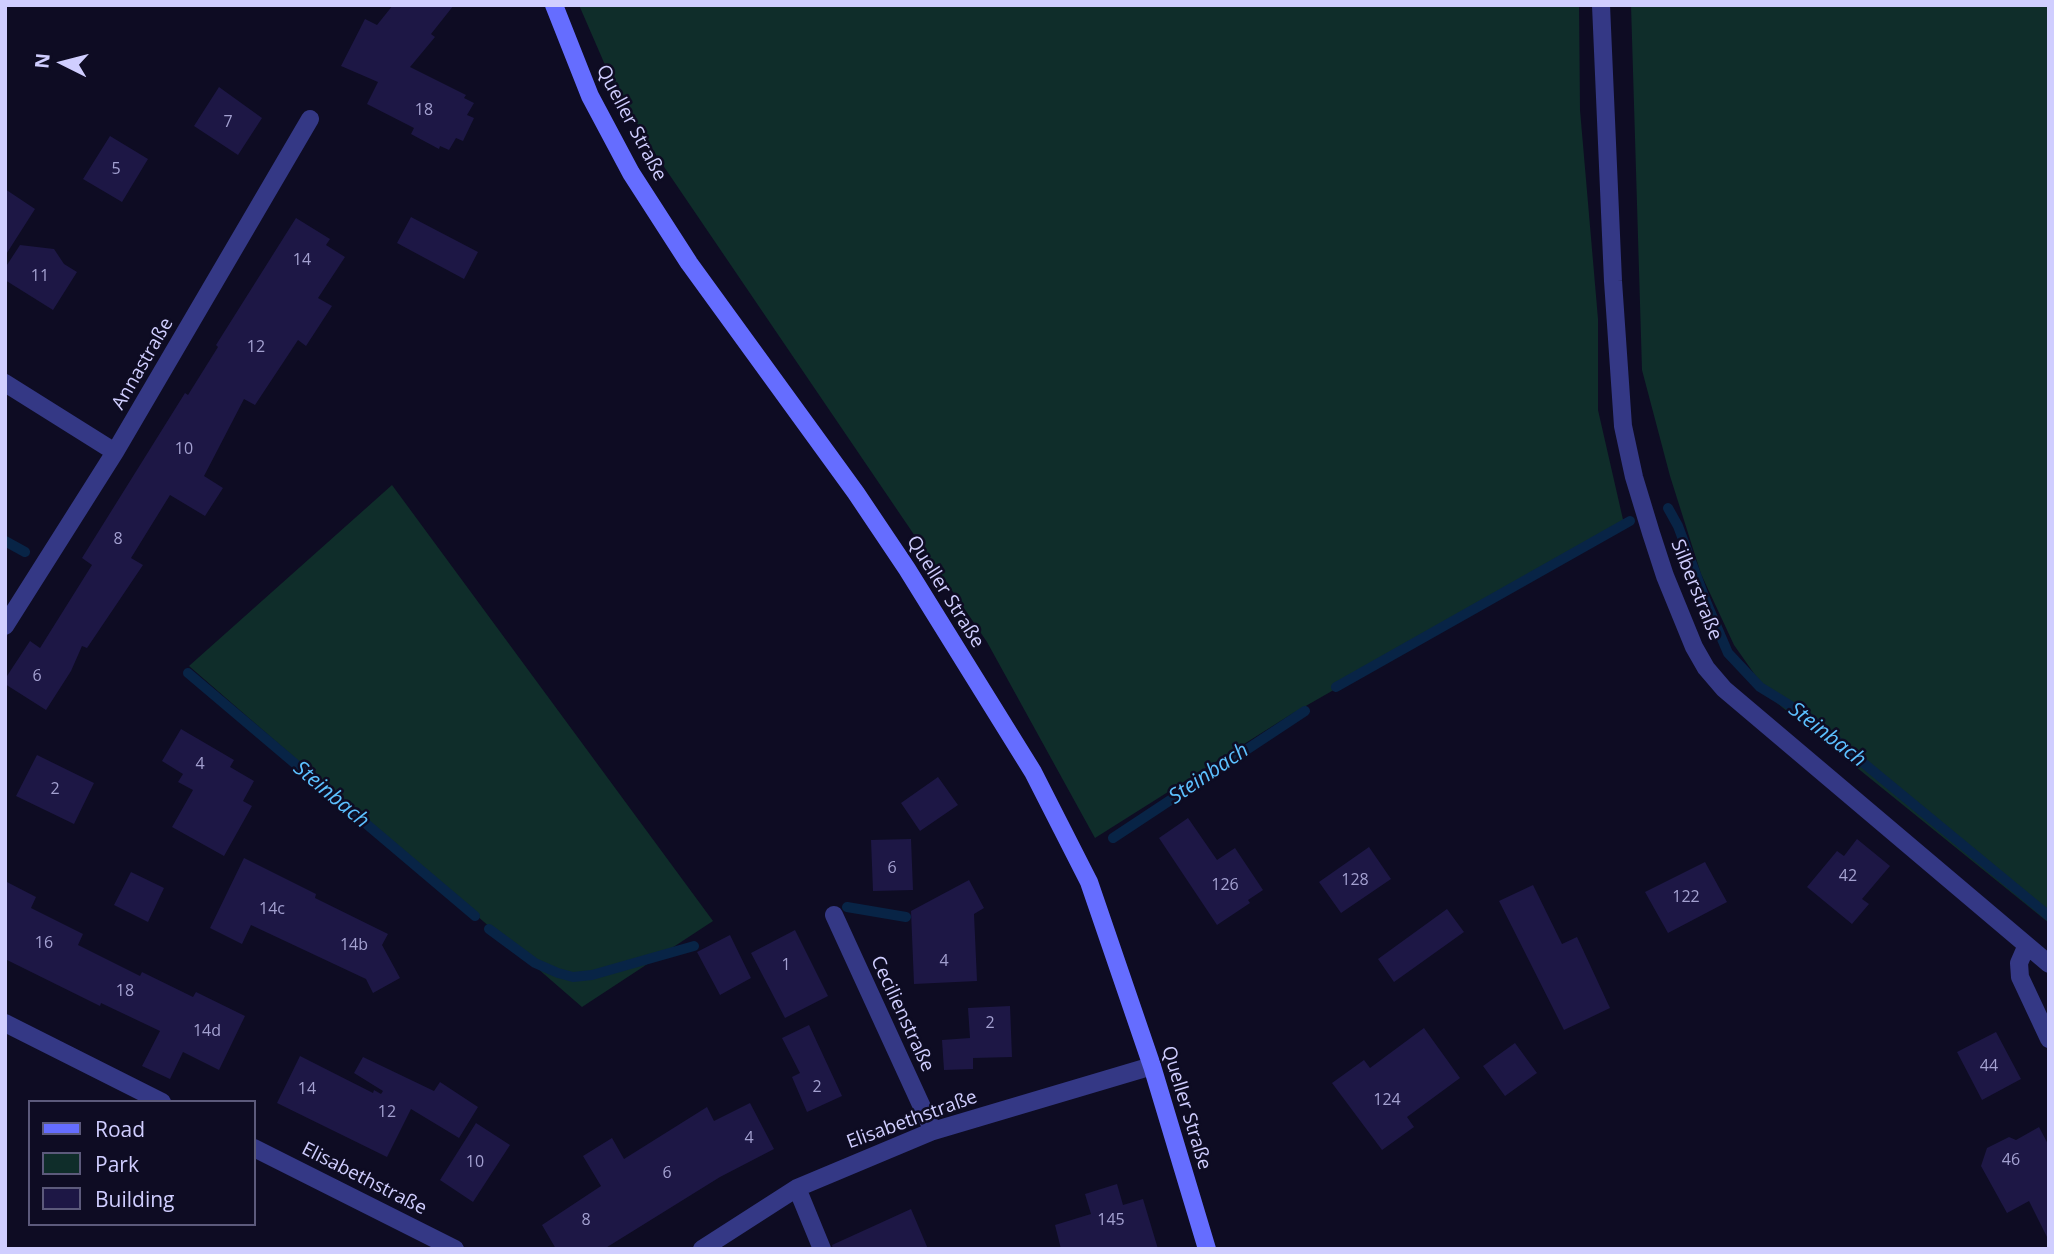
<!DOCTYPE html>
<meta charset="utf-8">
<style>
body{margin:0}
#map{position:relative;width:2054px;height:1254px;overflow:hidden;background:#0e0c23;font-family:"Open Sans",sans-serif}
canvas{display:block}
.frame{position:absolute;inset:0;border:7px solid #d0ceff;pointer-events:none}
.legend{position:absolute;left:28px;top:1100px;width:228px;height:126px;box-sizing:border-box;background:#0e0c23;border:2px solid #5c5a7b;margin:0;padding:9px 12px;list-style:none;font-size:21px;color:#d0ceff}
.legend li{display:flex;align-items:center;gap:14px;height:35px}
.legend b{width:35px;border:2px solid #5c5a7b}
.north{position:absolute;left:28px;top:28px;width:70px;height:70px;-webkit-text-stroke:5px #0e0c23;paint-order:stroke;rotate:276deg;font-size:19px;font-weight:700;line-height:28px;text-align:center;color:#d0ceff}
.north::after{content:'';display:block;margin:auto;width:24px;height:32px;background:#d0ceff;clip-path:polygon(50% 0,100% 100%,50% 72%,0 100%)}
</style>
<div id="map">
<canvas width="2054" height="1254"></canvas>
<div class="frame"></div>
<ul class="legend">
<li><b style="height:9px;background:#656dff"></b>Road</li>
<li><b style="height:19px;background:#0f2d2a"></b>Park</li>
<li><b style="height:19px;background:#1d1745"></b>Building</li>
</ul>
<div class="north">N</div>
</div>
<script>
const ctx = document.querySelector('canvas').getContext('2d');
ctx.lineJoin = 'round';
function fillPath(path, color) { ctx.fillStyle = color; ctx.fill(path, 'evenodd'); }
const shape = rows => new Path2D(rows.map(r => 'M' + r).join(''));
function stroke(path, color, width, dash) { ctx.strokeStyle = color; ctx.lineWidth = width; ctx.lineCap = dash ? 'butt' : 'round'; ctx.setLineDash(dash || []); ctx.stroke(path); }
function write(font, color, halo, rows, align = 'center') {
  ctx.font = font + ' "Open Sans",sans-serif'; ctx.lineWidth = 5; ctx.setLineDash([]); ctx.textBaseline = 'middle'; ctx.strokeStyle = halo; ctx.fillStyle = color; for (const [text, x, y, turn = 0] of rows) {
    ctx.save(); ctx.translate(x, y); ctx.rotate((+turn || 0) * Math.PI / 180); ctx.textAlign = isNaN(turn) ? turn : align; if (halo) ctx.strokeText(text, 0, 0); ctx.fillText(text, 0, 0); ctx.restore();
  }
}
const green = shape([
 [579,5,1579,5,1580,110,1598,319,1598,410,1624,524,1290,715,1095,838,987,642,656,155,612,81],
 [1631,5,2049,5,2049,923,1772,699,1734,645,1701,574,1670,476,1642,370],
 [392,485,713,921,582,1007,189,666]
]);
const stream = shape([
 [1668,508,1678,526,1707,604,1728,653,1760,687,1804,714,2049,916],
 [5,541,25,552],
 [188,673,475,916],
 [1336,687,1630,521],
 [1113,838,1305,711],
 [847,907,906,917],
 [489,929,535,963,558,973,573,977,592,975,694,946]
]);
const building = shape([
 [393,5,454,5,431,34,435,37,410,67,466,95,464,98,474,103,467,115,474,118,463,141,456,138,449,150,440,146,439,149,411,134,414,128,367,104,378,82,341,66,365,19,377,25],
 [219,87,262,118,238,155,194,126],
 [110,136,148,159,122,202,83,179],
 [5,189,35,209,5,256],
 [411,217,478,252,464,279,397,243],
 [296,218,330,239,326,245,345,257,318,298,332,306,306,346,298,340,255,405,244,399,204,476,223,488,205,516,170,495,131,558,143,565,87,648,82,646,71,671,46,710,5,684,5,679,30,641,40,648,92,565,82,558,185,393,188,395,218,347,216,345],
 [20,245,54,249,64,264,77,272,53,310,5,280,5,268],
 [181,729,234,760,230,767,254,781,243,801,252,806,224,856,172,827,193,790,178,782,183,774,162,761],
 [37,755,94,783,74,824,16,796],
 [938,777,958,805,920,831,901,803],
 [1188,818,1217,860,1235,848,1263,890,1248,900,1250,903,1217,925,1159,838],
 [911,839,913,890,873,891,871,840],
 [1857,839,1890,866,1862,899,1869,904,1852,924,1807,887,1837,851,1844,856],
 [1369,847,1391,879,1341,913,1319,882],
 [244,858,316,894,315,898,388,934,382,945,400,978,373,993,366,979,251,925,242,944,210,928],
 [1705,862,1727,902,1668,933,1645,892],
 [131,872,164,888,148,922,114,905],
 [969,880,984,908,974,914,977,981,914,984,911,911],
 [5,881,36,897,31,908,83,934,78,945,140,976,142,972,193,997,196,992,245,1016,219,1070,183,1052,170,1079,142,1066,160,1031,101,1003,100,1006,7,960,5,963],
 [1533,885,1562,944,1577,937,1610,1008,1564,1030,1499,901],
 [1447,909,1464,932,1394,982,1378,959],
 [795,930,828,996,785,1018,751,953],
 [730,935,751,978,720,995,697,952],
 [1010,1006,1012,1057,973,1058,973,1069,944,1070,942,1040,970,1038,968,1008],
 [809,1025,842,1096,807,1112,792,1077,800,1073,782,1038],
 [1424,1028,1460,1078,1407,1117,1414,1127,1382,1150,1332,1083,1364,1060,1370,1068],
 [1996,1032,2021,1079,1982,1100,1957,1052],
 [1515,1043,1537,1073,1505,1096,1483,1066],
 [300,1056,373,1093,374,1090,381,1094,383,1091,354,1073,363,1057,434,1091,440,1082,478,1107,459,1138,411,1109,387,1157,277,1103],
 [750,1103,774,1149,720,1177,604,1249,556,1249,542,1225,601,1186,583,1156,612,1138,624,1159,707,1107,714,1121],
 [476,1123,510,1145,473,1202,440,1180],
 [2039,1127,2049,1146,2049,1241,2029,1201,2007,1213,1981,1166,1987,1148,2009,1137,2016,1140],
 [1117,1184,1123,1205,1143,1199,1158,1249,1061,1249,1055,1225,1091,1214,1085,1194],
 [911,1209,928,1249,833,1249,832,1245]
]);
const street = shape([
 [1601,5,1613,281,1623,426,1634,477,1651,533,1665,576,1694,647,1706,668,1724,689,2049,964],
 [5,383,115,452],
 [5,626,115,452,310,119],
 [834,915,933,1131],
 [2026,947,2019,963,2020,977,2049,1039],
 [5,1023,162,1102],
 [254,1148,455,1249],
 [797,1188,822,1249],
 [702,1249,797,1188,933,1131,1152,1066]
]);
const secondary = shape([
 [554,5,590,96,631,173,689,263,856,493,907,569,1033,772,1089,882,1152,1066,1207,1249]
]);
const numberNames = [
 ["18",424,110],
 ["7",228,122],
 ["5",116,169],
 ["14",302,260],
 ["11",40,276],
 ["12",256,347],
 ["10",184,449],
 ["8",118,539],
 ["6",37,676],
 ["4",200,764],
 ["2",55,789],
 ["6",892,868],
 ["42",1848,876],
 ["128",1355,880],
 ["126",1225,885],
 ["122",1686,897],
 ["14c",272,909],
 ["16",44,943],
 ["14b",354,945],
 ["4",944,961],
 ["1",786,965],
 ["18",125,991],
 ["2",990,1023],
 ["14d",207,1031],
 ["44",1989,1066],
 ["2",817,1087],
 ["14",307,1089],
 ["124",1387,1100],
 ["12",387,1112],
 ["4",749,1138],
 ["46",2011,1160],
 ["10",475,1162],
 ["6",667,1173],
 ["8",586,1220],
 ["145",1111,1220]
];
const streetNames = [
 ["Queller Straße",631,123,62],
 ["Annastraße",143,364,-60],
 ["Silberstraße",1696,590,68],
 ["Queller Straße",945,592,58],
 ["Cecilienstraße",902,1014,65],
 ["Queller Straße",1186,1108,73],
 ["Elisabethstraße",912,1120,-20],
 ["Elisabethstraße",364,1179,27]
];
const waterNames = [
 ["Steinbach",1827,735,38],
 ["Steinbach",1209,774,-34],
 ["Steinbach",331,795,40]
];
fillPath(green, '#0f2d2a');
stroke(stream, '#082446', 10);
fillPath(building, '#1d1745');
stroke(street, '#343885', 18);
stroke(secondary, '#656dff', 18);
write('16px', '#a3a0d0', null, numberNames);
write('19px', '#d0ceff', '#0e0c23', streetNames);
write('italic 21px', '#5cc0ff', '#0e0c23', waterNames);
</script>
